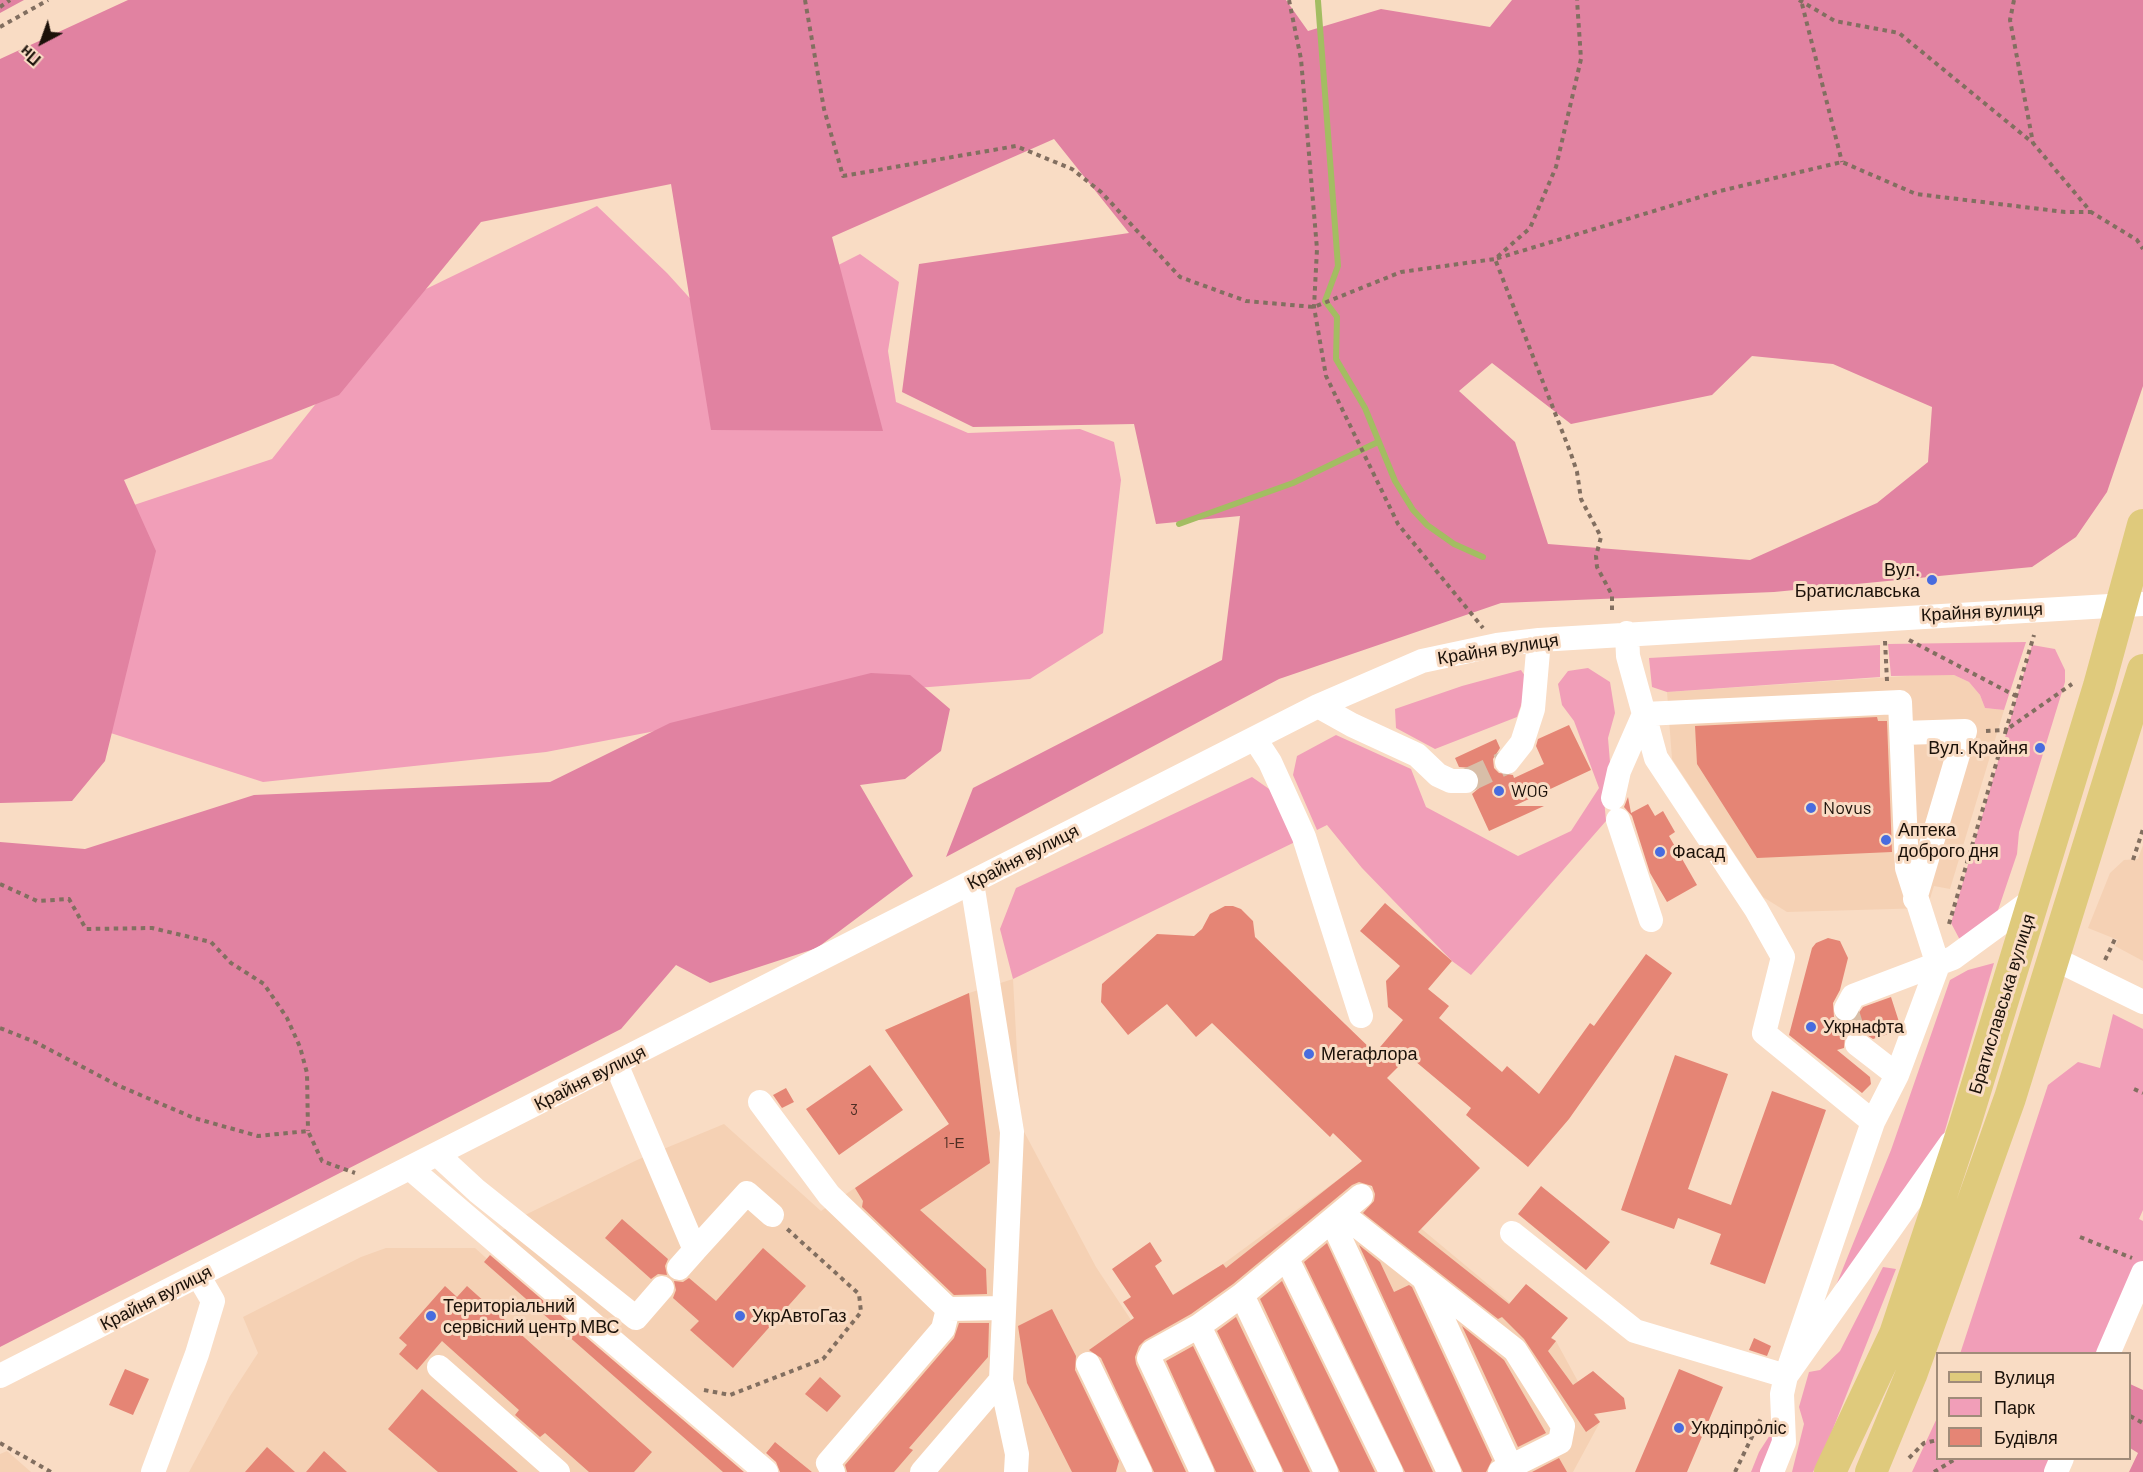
<!DOCTYPE html>
<meta charset="utf-8">
<style>
body{margin:0}
#map{position:relative;width:2143px;height:1472px;overflow:hidden;background:#f9dcc4;font-family:Barlow,sans-serif}
canvas{display:block}
.legend{position:absolute;left:1936px;top:1352px;width:195px;height:108px;box-sizing:border-box;background:#f9dcc4;border:2px solid #a08b79;margin:0;padding:8px 10px;list-style:none;font-size:18px;color:#1b1109}
.legend li{display:flex;align-items:center;gap:12px;height:30px}
.legend b{width:30px;border:2px solid #a08b79}
.north{position:absolute;left:12px;top:12px;width:60px;height:60px;-webkit-text-stroke:4px #f9dcc4;paint-order:stroke;rotate:221deg;font-size:16px;font-weight:700;line-height:24px;text-align:center;color:#1b1109}
.north::after{content:'';display:block;margin:auto;width:21px;height:27px;background:#1b1109;clip-path:polygon(50% 0,100% 100%,50% 72%,0 100%)}
</style>
<div id="map">
<canvas width="2143" height="1472"></canvas>
<ul class="legend">
<li><b style="height:8px;background:#dfca7c"></b>Вулиця</li>
<li><b style="height:16px;background:#f19eb8"></b>Парк</li>
<li><b style="height:16px;background:#e58575"></b>Будівля</li>
</ul>
<div class="north">Пн</div>
</div>
<script>
const ctx = document.querySelector('canvas').getContext('2d');
ctx.lineJoin = 'round';
function fillPath(path, color) { ctx.fillStyle = color; ctx.fill(path, 'evenodd'); }
const shape = rows => new Path2D(rows.map(r => 'M' + r).join(''));
function stroke(path, color, width, dash) { ctx.strokeStyle = color; ctx.lineWidth = width; ctx.lineCap = dash ? 'butt' : 'round'; ctx.setLineDash(dash || []); ctx.stroke(path); }
function write(font, color, halo, rows, align = 'center') {
  ctx.font = font + ' Barlow,sans-serif'; ctx.lineWidth = 6; ctx.setLineDash([]); ctx.textBaseline = 'middle'; ctx.strokeStyle = halo; ctx.fillStyle = color; for (const [text, x, y, turn = 0] of rows) {
    ctx.save(); ctx.translate(x, y); ctx.rotate((+turn || 0) * Math.PI / 180); ctx.textAlign = isNaN(turn) ? turn : align; if (halo) ctx.strokeText(text, 0, 0); ctx.fillText(text, 0, 0); ctx.restore();
  }
}
const built = shape([
 [1937,674,1954,675,1969,682,1980,695,1985,708,2004,710,1950,889,1934,886,1927,908,1787,912,1763,897,1672,759,1667,692],
 [2143,845,2143,961,2115,946,2118,940,2088,928,2110,873,2124,860,2138,859],
 [1013,979,1021,1126,1096,1267,1131,1320,1223,1264,1351,1170,1556,1341,1600,1422,1573,1472,812,1472,775,1442,762,1457,502,1231,525,1215,637,1160,724,1124,821,1211,949,1124,885,1030,969,993],
 [386,1248,475,1248,725,1472,189,1472,230,1396,258,1353,243,1317,361,1257],
 [7,1451,31,1472,0,1472,0,1454]
]);
const green = shape([
 [597,206,667,273,716,327,860,254,899,282,888,351,896,402,968,433,1080,429,1114,442,1121,480,1103,633,1030,679,854,693,546,752,263,782,64,718,131,506,272,459,395,304],
 [2026,642,2004,710,1985,708,1980,695,1969,682,1954,675,1891,676,1888,644],
 [1880,645,1880,677,1667,692,1652,687,1649,658],
 [2032,645,2055,649,2065,670,2065,682,2019,832,2017,854,1993,925,1960,940,1951,923],
 [1588,668,1610,682,1615,713,1608,738,1612,787,1604,799,1606,821,1471,975,1452,961,1362,868,1327,825,1317,830,1293,775,1297,756,1336,735,1411,769,1426,807,1518,856,1571,831,1599,788,1574,721,1562,705,1558,684,1568,671],
 [1521,670,1529,682,1517,717,1435,749,1396,728,1395,709,1462,686],
 [1252,777,1272,791,1295,842,1013,979,1000,929,1016,888],
 [1994,963,1936,1161,1824,1315,1891,1150,1950,980,1968,970],
 [2113,1014,2143,1029,2143,1210,2139,1219,2143,1221,2143,1269,2106,1353,1960,1354,2048,1085,2078,1062,2100,1068],
 [1883,1267,1896,1269,1827,1444,1813,1472,1792,1472,1804,1424,1799,1407,1809,1372,1820,1370,1840,1351],
 [1937,1418,1938,1458,2060,1459,2054,1472,1912,1472],
 [1779,1421,1769,1472,1751,1472,1759,1452]
]);
const forest = shape([
 [0,0,24,0,0,13],
 [128,0,1286,0,1308,31,1381,9,1490,27,1512,0,2143,0,2143,386,2107,492,2076,537,2032,567,1774,592,1501,603,1279,679,946,857,973,788,1222,660,1240,516,1156,524,1134,424,973,427,902,392,919,264,1129,233,1054,139,832,237,883,431,711,430,671,184,481,222,339,395,124,480,156,551,105,761,72,801,0,803,0,59],
 [1752,356,1833,364,1932,407,1928,462,1877,503,1750,560,1548,544,1515,442,1459,391,1492,363,1571,424,1712,395],
 [871,673,910,675,950,709,941,751,905,779,860,785,913,876,817,948,710,983,676,965,621,1029,0,1347,0,842,85,849,254,795,550,782,670,723],
 [2130,1384,2143,1390,2143,1472,2129,1472,2138,1453,2130,1448]
]);
const stream = shape([
 [1318,1,1338,266,1325,301,1337,317,1336,359,1365,408,1395,481,1413,510,1427,525,1454,544,1483,557],
 [1179,524,1293,483,1378,442]
]);
const building = shape([
 [1877,717,1878,721,1887,721,1892,852,1757,858,1697,764,1695,726],
 [1569,725,1591,770,1514,806,1544,806,1489,831,1472,794,1479,788,1479,774,1473,768,1459,767,1455,758,1496,739,1500,748,1493,759,1494,768,1499,773,1513,775,1514,778,1544,764,1536,746,1538,739],
 [1628,797,1631,813,1648,804,1655,816,1663,811,1675,832,1669,836,1697,885,1667,902,1650,873,1632,816,1624,807],
 [1385,903,1452,961,1428,989,1449,1006,1439,1018,1502,1072,1507,1066,1539,1094,1590,1023,1594,1026,1646,954,1672,973,1569,1119,1528,1167,1466,1115,1471,1108,1409,1056,1387,1078,1480,1168,1418,1232,1509,1304,1526,1284,1568,1318,1551,1338,1556,1341,1548,1351,1573,1385,1593,1371,1624,1398,1626,1409,1594,1414,1600,1422,1586,1432,1524,1339,1502,1317,1498,1319,1363,1213,1374,1201,1375,1194,1372,1186,1359,1182,1352,1185,1233,1284,1191,1314,1145,1340,1139,1346,1135,1357,1136,1364,1186,1472,1154,1472,1101,1358,1089,1350,1134,1318,1123,1302,1131,1297,1112,1269,1150,1242,1162,1261,1155,1266,1173,1295,1223,1264,1226,1268,1362,1161,1333,1133,1330,1137,1212,1023,1196,1037,1167,1004,1128,1035,1101,1002,1102,984,1157,934,1194,936,1202,929,1210,914,1225,906,1233,906,1241,909,1253,921,1255,937,1375,1053,1403,1020,1388,1007,1386,981,1400,966,1360,931],
 [1828,938,1840,941,1848,958,1840,990,1833,1003,1834,1017,1840,1022,1853,1021,1863,1007,1891,997,1900,1025,1898,1031,1873,1039,1859,1030,1852,1031,1845,1036,1844,1048,1837,1050,1870,1077,1871,1084,1862,1093,1789,1035,1812,948,1816,943],
 [969,993,990,1163,920,1210,986,1269,987,1294,954,1295,862,1207,863,1201,855,1188,949,1124,885,1030],
 [1675,1055,1728,1074,1688,1189,1731,1205,1772,1091,1826,1110,1765,1284,1710,1264,1721,1234,1678,1218,1674,1229,1621,1210],
 [870,1065,903,1110,839,1155,806,1109],
 [786,1088,794,1102,782,1108,773,1095],
 [1541,1186,1610,1242,1586,1270,1518,1214],
 [622,1219,668,1259,665,1266,667,1275,658,1274,651,1279,605,1238],
 [1327,1243,1433,1472,1405,1472,1304,1262],
 [1359,1245,1380,1262,1394,1292,1409,1285,1412,1287,1492,1460,1486,1472,1463,1472],
 [763,1248,806,1286,733,1368,690,1330,699,1321,673,1298,676,1290,674,1281,683,1282,689,1278,716,1301],
 [490,1255,744,1472,723,1472,484,1262],
 [1282,1281,1375,1472,1340,1472,1260,1299],
 [445,1286,457,1297,467,1286,652,1452,634,1472,589,1472,545,1433,540,1437,515,1415,519,1410,442,1341,417,1370,399,1354,407,1345,399,1338],
 [1052,1309,1076,1356,1075,1370,1119,1461,1116,1472,1072,1472,1027,1383,1018,1326],
 [1236,1317,1310,1472,1284,1472,1217,1331],
 [959,1323,989,1323,988,1357,909,1448,913,1450,894,1472,847,1472,845,1465,954,1338],
 [1462,1326,1504,1360,1546,1433,1518,1447],
 [1754,1338,1771,1346,1767,1356,1749,1350],
 [1193,1346,1254,1472,1216,1472,1166,1361],
 [125,1369,149,1379,133,1415,109,1405],
 [1679,1369,1723,1387,1687,1472,1635,1472],
 [820,1377,841,1396,827,1412,805,1394],
 [422,1389,518,1472,438,1472,388,1429],
 [775,1442,812,1472,780,1472,776,1462,766,1453],
 [267,1447,295,1472,245,1472],
 [324,1451,347,1472,306,1472],
 [1559,1458,1567,1472,1532,1472]
]);
const minorTunnel = shape([
 [1466,781,1507,762],
 [1846,1009,1857,1044]
]);
const path = shape([
 [805,0,824,109,843,176,1016,146,1072,169,1101,192,1180,277,1246,301,1314,307,1401,272,1495,259,1530,228,1556,167,1581,59,1577,0],
 [1289,0,1301,59,1317,249,1314,307,1326,376,1398,524,1483,628],
 [1799,0,1835,21,1899,33,2033,143,2091,212,2137,240,2143,249],
 [2014,0,2010,20,2033,143],
 [1802,4,1842,162],
 [0,7,10,0],
 [0,27,48,0],
 [1612,610,1612,595,1597,567,1596,556,1601,537,1581,499,1577,472,1571,454,1495,259,1720,191,1842,162,1916,194,2065,212,2091,212],
 [1909,640,2016,696],
 [1885,641,1887,681],
 [1986,731,2006,730,2034,635],
 [2133,860,2143,829],
 [0,884,37,901,69,899,86,929,152,928,211,942,231,963,264,984,287,1018,300,1047,307,1073,308,1131],
 [1949,924,2006,730,2072,684],
 [2105,960,2115,939],
 [0,1028,35,1042,117,1085,194,1118,258,1136,308,1131,322,1161,355,1173],
 [2134,1089,2143,1093],
 [2080,1237,2132,1258],
 [704,1390,730,1395,823,1359,861,1312,859,1294,785,1227],
 [2130,1416,2143,1423],
 [0,1443,51,1472],
 [1909,1458,1924,1443,1938,1440],
 [1735,1472,1761,1418],
 [1934,1472,1957,1458]
]);
const minor = shape([
 [1318,706,1352,725,1417,755,1438,775,1451,781,1466,781],
 [1902,733,1965,731,1915,899],
 [1255,739,1270,762,1304,837,1361,1016],
 [1507,762,1522,743,1533,709,1539,640],
 [1613,798,1619,771,1644,714,1628,656,1627,633],
 [1618,820,1651,920],
 [972,883,1012,1132,1001,1380,1017,1454,1016,1472],
 [2053,958,2143,1002],
 [1846,1009,1853,996,1953,958,2035,898],
 [616,1064,695,1250,679,1268],
 [760,1102,829,1195,948,1309,1004,1308],
 [1873,1122,1764,1033,1783,957,1756,909,1656,758,1644,714,1900,702,1907,868,1938,965,1897,1075],
 [438,1155,477,1191,636,1318,662,1288],
 [411,1169,766,1472],
 [1341,1213,1515,1350,1563,1426,1560,1442,1500,1472],
 [1332,1221,1449,1472],
 [1512,1233,1635,1331,1786,1376,1951,1143],
 [695,1250,747,1193,772,1215],
 [1287,1259,1391,1472],
 [1425,1281,1511,1467],
 [1242,1295,1326,1472],
 [1199,1326,1270,1472],
 [2108,1354,2143,1273],
 [1088,1364,1140,1472],
 [439,1367,558,1472],
 [0,1376,1318,706,1422,661,1497,645,1539,640,2143,604],
 [153,1472,197,1354,213,1301,199,1277],
 [833,1472,828,1463,943,1329,948,1309],
 [922,1472,1001,1380],
 [1202,1472,1149,1358,1152,1352,1199,1326,1242,1295,1361,1196],
 [1772,1472,1784,1442,1782,1394,1786,1376,1873,1122,1897,1075,1857,1044],
 [2056,1472,2062,1458]
]);
const major = shape([
 [1830,1472,1895,1334,1965,1124,2099,686,2143,525],
 [1871,1472,1911,1375,2010,1098,2143,670]
]);
const markers = [
 [1932,580,6,"#486cdf"],
 [2040,748,6,"#486cdf"],
 [1499,791,6,"#486cdf"],
 [1811,808,6,"#486cdf"],
 [1886,840,6,"#486cdf"],
 [1660,852,6,"#486cdf"],
 [1811,1027,6,"#486cdf"],
 [1309,1054,6,"#486cdf"],
 [431,1316,6,"#486cdf"],
 [740,1316,6,"#486cdf"],
 [1679,1428,6,"#486cdf"]
];
const numberNames = [
 ["3",854,1110],
 ["1-Е",954,1143]
];
const poiNames = [
 ["Вул.",1920,570,"right"],
 ["Братиславська",1920,591,"right"],
 ["Вул. Крайня",2028,748,"right"],
 ["WOG",1511,791],
 ["Novus",1823,808],
 ["Аптека",1898,830],
 ["доброго дня",1898,851],
 ["Фасад",1672,852],
 ["Укрнафта",1823,1027],
 ["Мегафлора",1321,1054],
 ["Територіальний",443,1306],
 ["сервісний центр МВС",443,1327],
 ["УкрАвтоГаз",752,1316],
 ["Укрдіпроліс",1691,1428]
];
const streetNames = [
 ["Крайня вулиця",1982,612,-3],
 ["Крайня вулиця",1498,649,-9],
 ["Крайня вулиця",1023,857,-27],
 ["Братиславська вулиця",2002,1004,-73],
 ["Крайня вулиця",590,1078,-27],
 ["Крайня вулиця",156,1298,-27]
];
fillPath(built, '#f5d1b4');
fillPath(green, '#f19eb8');
fillPath(forest, '#e182a1');
stroke(stream, '#a3bd62', 6);
fillPath(building, '#e58575');
stroke(minorTunnel, '#d8bea8', 24, [24, 12]);
stroke(path, '#826f60', 4, [4.5, 4.5]);
stroke(minor, '#fff', 24);
stroke(major, '#dfca7c', 32);
for (const [x, y, r, color] of markers) { const dot = new Path2D(); dot.arc(x, y, r, 0, 2 * Math.PI); ctx.fillStyle = color; ctx.fill(dot); stroke(dot, '#f9dcc4', 2); }
write('15px', '#4e2e24', null, numberNames);
write('18px', '#1b1109', '#f9dcc4', poiNames, 'left');
write('18px', '#1b1109', '#f9dcc4', streetNames);
</script>
